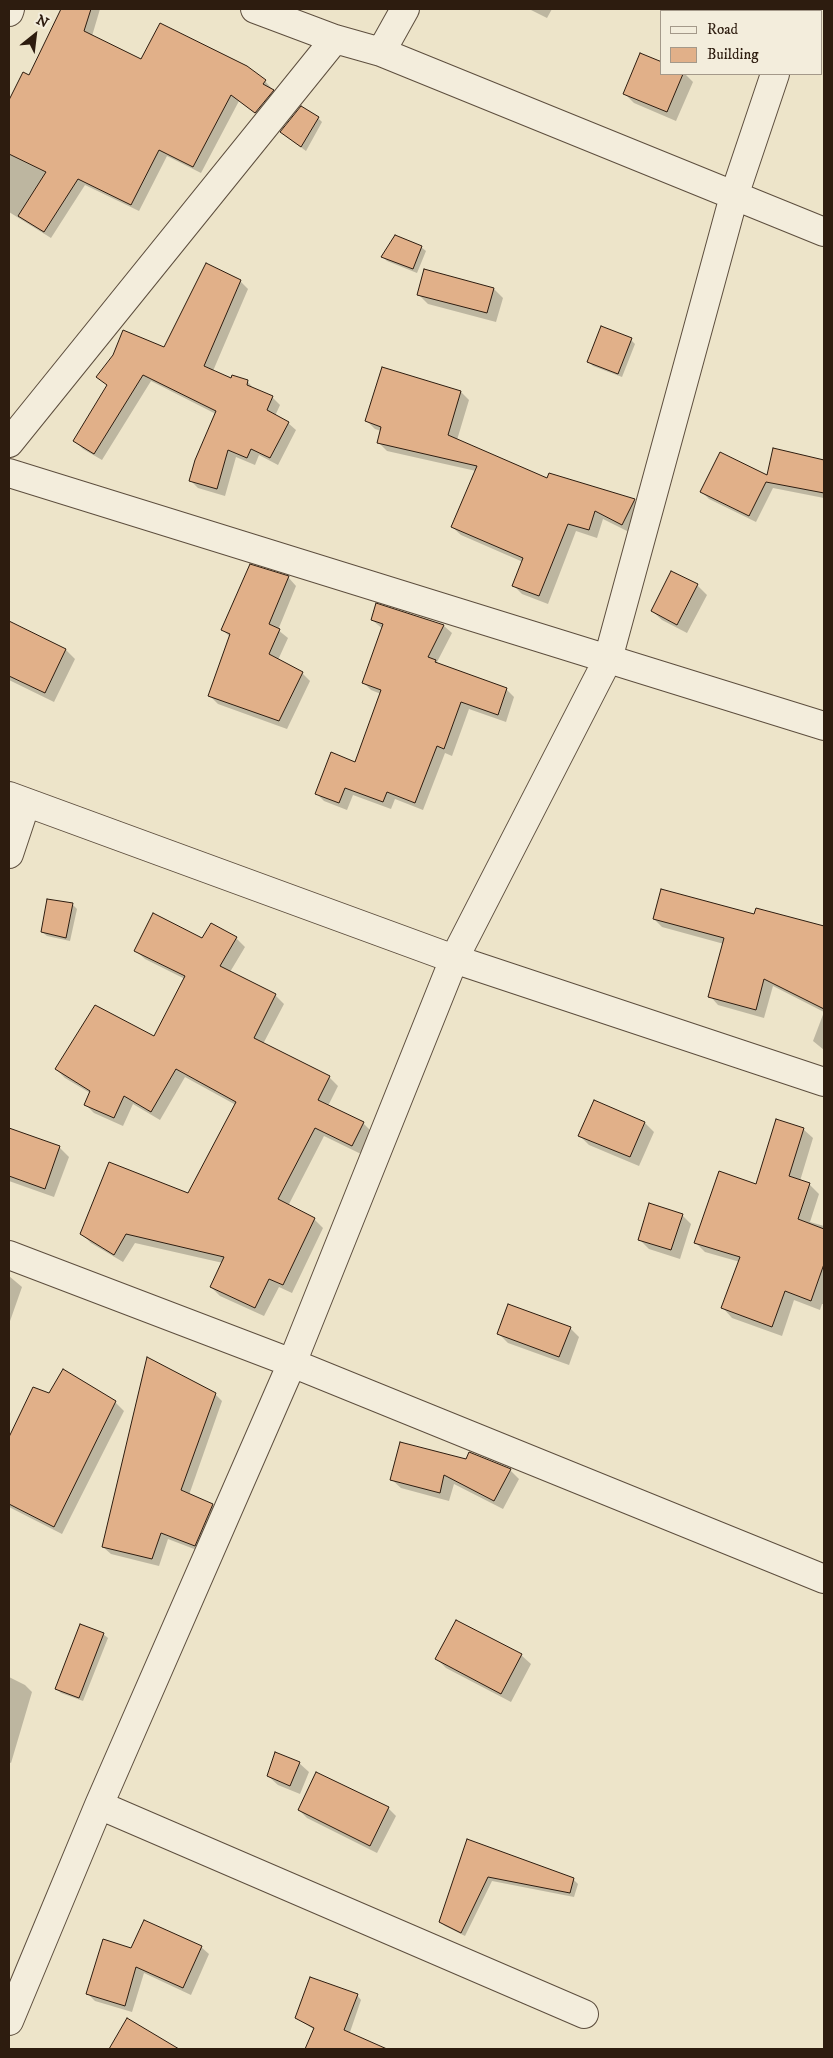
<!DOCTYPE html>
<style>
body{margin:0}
#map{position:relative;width:833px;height:2058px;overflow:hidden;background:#ede4c9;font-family:"IM FELL DW Pica",serif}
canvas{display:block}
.frame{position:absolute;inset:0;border:10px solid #2d1c0f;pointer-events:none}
.legend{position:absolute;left:660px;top:10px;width:162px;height:65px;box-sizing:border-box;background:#f3eddc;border:1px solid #a4998a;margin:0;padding:6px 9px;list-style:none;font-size:15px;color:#2d1c0f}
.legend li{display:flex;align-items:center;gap:10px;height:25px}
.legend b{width:25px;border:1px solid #a4998a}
.north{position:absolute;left:10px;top:10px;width:50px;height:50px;-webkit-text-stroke:4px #f3eddc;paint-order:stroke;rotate:29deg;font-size:14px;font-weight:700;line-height:20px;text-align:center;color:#2d1c0f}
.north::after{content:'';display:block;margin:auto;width:18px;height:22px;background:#2d1c0f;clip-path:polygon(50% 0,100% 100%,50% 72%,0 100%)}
</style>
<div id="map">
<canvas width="833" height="2058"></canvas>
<div class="frame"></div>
<ul class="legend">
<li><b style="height:6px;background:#f3eddc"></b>Road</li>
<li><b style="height:14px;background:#e1b089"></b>Building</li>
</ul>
<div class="north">N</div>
</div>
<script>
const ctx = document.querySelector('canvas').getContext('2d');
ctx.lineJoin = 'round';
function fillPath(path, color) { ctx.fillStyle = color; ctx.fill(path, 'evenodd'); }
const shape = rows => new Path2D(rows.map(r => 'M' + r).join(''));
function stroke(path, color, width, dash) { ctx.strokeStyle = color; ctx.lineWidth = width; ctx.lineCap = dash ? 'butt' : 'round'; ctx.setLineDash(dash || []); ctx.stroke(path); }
const shadow = shape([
 [62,9,100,9,92,36,142,61,246,67,265,81,280,98,263,119,239,101,201,173,167,156,139,211,85,185,51,238,9,212,9,103,24,74,29,76],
 [529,9,552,9,547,18],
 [662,74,685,74,693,82,676,121,634,103,625,94],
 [318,118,322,122,306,151,286,136],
 [421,247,426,251,417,273,387,261,383,257],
 [240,281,248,289,213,371,231,380,247,381,255,390,272,397,280,405,275,416,288,423,296,430,278,465,259,455,255,465,236,457,225,496,198,488,191,481,216,414,151,381,102,460,83,449,75,441,108,386,98,377,165,348],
 [494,289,503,298,496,322,428,304,418,294],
 [631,340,635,344,622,377,593,366,589,362],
 [461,392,469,400,457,440,548,480,634,500,642,509,631,533,603,519,597,538,576,531,548,604,522,594,514,586,523,562,461,535,452,527,476,471,387,451,379,443,381,431,375,429,366,420],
 [774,449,824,461,824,498,773,488,756,522,709,499,702,492,768,477],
 [288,577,296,586,278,630,288,638,278,660,302,673,310,681,287,729,218,704,209,695,230,637,223,630],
 [697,585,707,595,687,633,662,620,652,611],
 [377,605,444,626,452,633,437,662,440,665,506,689,514,697,506,722,469,709,452,756,445,753,423,810,395,799,391,809,353,795,347,810,324,801,316,793,356,764,381,694,371,690,363,682,383,629,372,620],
 [9,622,66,650,75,659,54,702,9,680],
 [72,904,77,909,70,941,47,936,42,932],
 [654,919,824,941,824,1050,813,1041,824,1012,773,986,764,1018,718,1005,710,996,724,944,662,927],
 [236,938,245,947,230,972,275,995,284,1004,263,1044,329,1077,338,1086,328,1106,363,1123,372,1132,361,1154,324,1136,288,1206,314,1219,323,1228,292,1293,279,1287,264,1316,220,1296,211,1287,223,1263,135,1243,123,1262,91,1243,82,1234,189,1195,236,1105,185,1077,160,1120,133,1104,123,1126,94,1113,85,1104,90,1093,65,1078,56,1069,154,1038,185,979,145,959,136,951,203,939],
 [595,1101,645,1123,654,1132,639,1166,589,1145,580,1136],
 [9,1129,60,1148,69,1157,54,1197,9,1181],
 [803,1129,813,1138,800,1181,809,1184,819,1194,810,1222,824,1226,824,1304,822,1304,820,1310,794,1300,782,1336,732,1318,723,1308,740,1262,705,1252,696,1243,757,1185],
 [682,1215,691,1224,680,1259,649,1249,639,1239],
 [9,1276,22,1287,9,1324],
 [570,1328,579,1337,569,1365,508,1343,498,1333],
 [33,1388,50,1395,115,1402,124,1411,62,1534,9,1507,9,1440],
 [215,1394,222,1401,189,1495,212,1505,219,1512,202,1552,168,1539,159,1566,111,1554,103,1547],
 [466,1461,510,1470,519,1479,503,1509,454,1484,449,1501,401,1488,391,1479],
 [103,1634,108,1638,83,1701,61,1693,56,1688],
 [521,1655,531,1664,511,1702,446,1668,437,1659],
 [9,1677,25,1685,32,1692,11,1763,9,1762],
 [299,1763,309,1772,300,1794,278,1785,268,1776],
 [317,1774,388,1808,396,1816,377,1853,307,1818,299,1810],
 [468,1840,573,1879,578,1884,574,1897,492,1881,465,1936,445,1926,440,1922],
 [201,1947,209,1954,191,1995,144,1973,132,2012,95,2001,88,1994,132,1950],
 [357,1995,361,2000,350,2032,341,2049,334,2049,316,2041,315,2030,296,2018],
 [128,2020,177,2049,110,2049]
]);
const building = shape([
 [61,9,91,9,84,31,141,59,160,23,247,66,266,80,263,84,274,90,255,113,231,95,193,167,159,150,131,205,78,179,44,232,18,216,46,172,9,154,9,100,23,72,29,75,61,9],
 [640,53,662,62,662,74,683,74,667,112,623,94,640,53],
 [301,106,319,117,301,147,280,132,301,106],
 [395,235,422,246,413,269,381,257,395,235],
 [206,263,241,280,204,366,231,378,232,375,248,380,247,385,273,396,267,410,289,422,270,458,251,449,247,458,228,450,217,489,189,481,195,460,216,411,143,375,94,454,73,441,107,385,96,377,113,355,123,330,164,347,206,263],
 [424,269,494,288,487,313,417,295,424,269],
 [601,326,632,338,618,374,587,362,601,326],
 [382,367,461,391,448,435,547,478,549,473,635,499,622,525,595,511,589,530,568,524,539,596,512,586,523,558,451,527,477,466,377,443,381,427,365,421,382,367],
 [773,448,824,460,824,493,766,482,749,516,700,492,720,452,767,475,773,448],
 [250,564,289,576,269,624,280,629,269,654,303,672,279,721,208,696,230,634,221,630,250,564],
 [671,571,698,584,677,625,651,611,671,571],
 [376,603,444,625,428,657,436,660,435,662,507,688,498,715,461,702,444,749,437,746,415,803,387,792,383,802,345,788,339,803,315,794,331,752,355,762,381,690,362,683,383,624,371,620,376,603],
 [9,621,66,649,45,693,9,676,9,621],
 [661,889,754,914,756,908,824,926,824,1009,764,979,756,1010,708,997,724,938,653,919,661,889],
 [47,899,73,903,66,938,41,932,47,899],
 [153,913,202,938,211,923,237,937,220,966,276,994,254,1038,330,1076,318,1100,364,1122,352,1146,315,1128,278,1199,315,1218,283,1285,269,1279,255,1308,210,1287,224,1257,126,1234,114,1255,80,1234,109,1162,188,1193,236,1102,176,1069,151,1112,124,1096,114,1118,84,1105,90,1091,55,1069,95,1005,154,1036,185,976,134,951,153,913],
 [594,1100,645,1122,630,1157,578,1136,594,1100],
 [776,1119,804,1128,789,1176,810,1183,798,1219,824,1229,824,1264,811,1301,785,1291,772,1327,721,1308,740,1257,694,1243,719,1171,756,1184,776,1119],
 [9,1128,60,1146,45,1189,9,1176,9,1128],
 [649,1203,683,1214,671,1250,638,1240,649,1203],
 [508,1304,571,1327,559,1357,497,1334,508,1304],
 [147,1357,216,1393,181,1490,213,1504,195,1546,161,1533,152,1559,102,1547,147,1357],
 [63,1369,116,1401,54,1527,9,1504,9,1437,33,1387,49,1393,63,1369],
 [400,1442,466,1459,469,1452,511,1469,494,1501,444,1475,440,1493,390,1480,400,1442],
 [456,1620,522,1654,501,1694,435,1659,456,1620],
 [80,1624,104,1633,79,1698,55,1689,80,1624],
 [275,1752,300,1762,290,1786,267,1776,275,1752],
 [316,1772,389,1807,370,1846,298,1810,316,1772],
 [467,1839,574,1878,570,1893,488,1877,461,1933,439,1922,467,1839],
 [144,1920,202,1946,183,1988,136,1967,125,2006,86,1994,103,1939,131,1948,144,1920],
 [310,1977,358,1994,344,2030,387,2049,305,2049,314,2028,295,2018,310,1977],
 [127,2018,179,2049,109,2049,127,2018]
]);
const minor = shape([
 [255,9,335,39,381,52,824,232],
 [796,11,796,9],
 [9,12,10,9],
 [381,52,405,9],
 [9,443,335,39],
 [9,473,824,726],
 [9,796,454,959,824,1082],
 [9,854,26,803],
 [9,1255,292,1363,824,1579],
 [99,1805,584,2014],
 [9,2021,99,1805,292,1363,454,959,608,659,734,196,775,74]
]);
fillPath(shadow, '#0003');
fillPath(building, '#e1b089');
stroke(building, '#2d1c0f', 1);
stroke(minor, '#5d4e3e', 30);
stroke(minor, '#f3eddc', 28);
</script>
